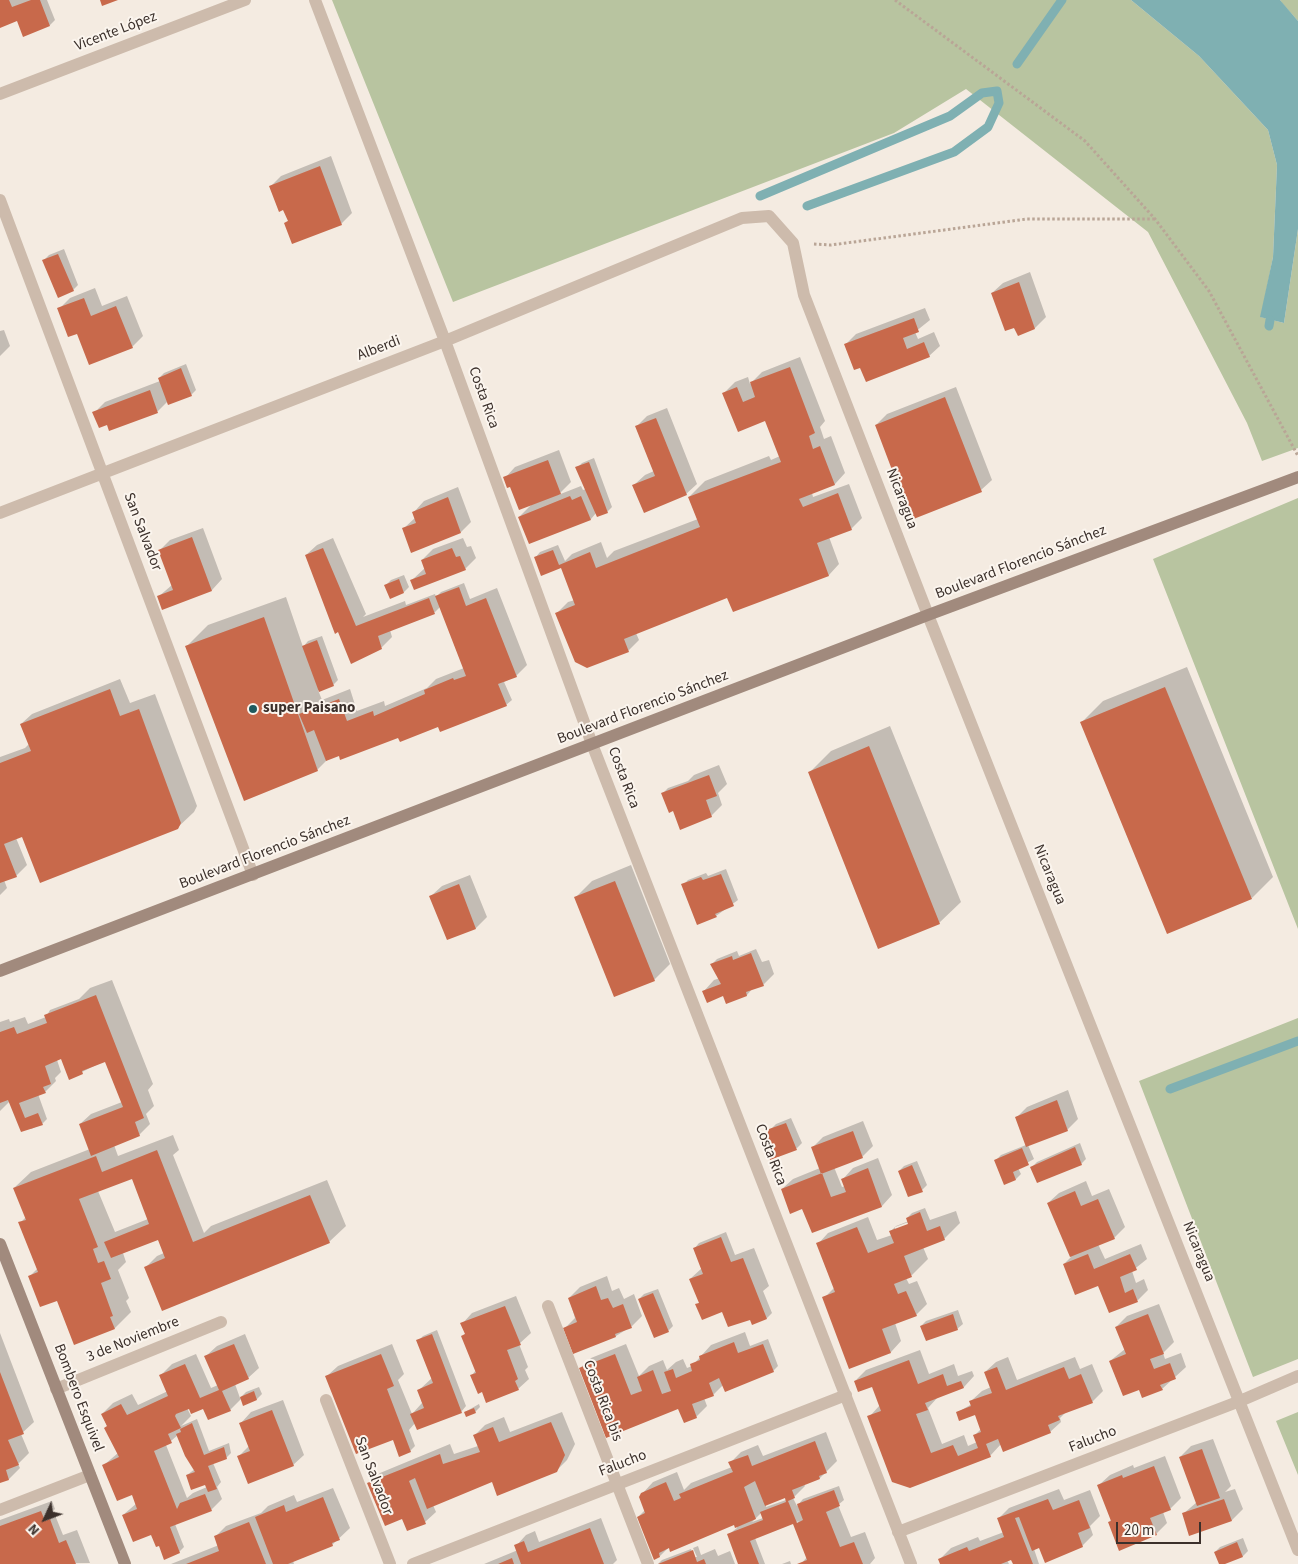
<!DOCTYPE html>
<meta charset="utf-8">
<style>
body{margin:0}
#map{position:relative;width:1298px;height:1564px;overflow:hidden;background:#f4ebe1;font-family:"Source Sans 3",sans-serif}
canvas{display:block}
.north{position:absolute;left:20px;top:1494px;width:50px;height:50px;-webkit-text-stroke:4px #fbf5ee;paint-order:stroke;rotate:227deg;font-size:14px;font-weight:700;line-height:20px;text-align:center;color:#3b302b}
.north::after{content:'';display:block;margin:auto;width:18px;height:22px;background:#3b302b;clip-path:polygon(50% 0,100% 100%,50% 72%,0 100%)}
.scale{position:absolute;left:1116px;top:1522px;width:85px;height:22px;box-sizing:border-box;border:2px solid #3b302b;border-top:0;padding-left:6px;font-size:15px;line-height:18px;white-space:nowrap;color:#3b302b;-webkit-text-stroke:4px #fbf5ee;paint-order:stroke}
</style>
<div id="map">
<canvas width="1298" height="1564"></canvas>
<div class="north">N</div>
<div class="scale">20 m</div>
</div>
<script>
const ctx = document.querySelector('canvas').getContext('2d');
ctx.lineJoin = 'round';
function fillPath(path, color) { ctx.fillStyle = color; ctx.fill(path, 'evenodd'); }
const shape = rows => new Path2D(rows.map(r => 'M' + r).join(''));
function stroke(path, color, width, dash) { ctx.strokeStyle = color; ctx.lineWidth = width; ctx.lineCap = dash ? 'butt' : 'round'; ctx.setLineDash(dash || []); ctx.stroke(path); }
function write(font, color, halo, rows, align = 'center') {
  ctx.font = font + ' "Source Sans 3",sans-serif'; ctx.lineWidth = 4; ctx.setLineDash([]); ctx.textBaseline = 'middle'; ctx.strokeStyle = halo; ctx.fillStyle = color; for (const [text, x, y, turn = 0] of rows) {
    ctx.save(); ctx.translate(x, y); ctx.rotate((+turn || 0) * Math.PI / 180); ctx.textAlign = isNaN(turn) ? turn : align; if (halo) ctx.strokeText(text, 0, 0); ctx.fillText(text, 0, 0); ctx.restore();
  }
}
const green = shape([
 [332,0,1131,0,1199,56,1268,130,1277,165,1273,257,1261,317,1284,323,1298,229,1298,448,1262,461,1247,423,1148,232,966,89,894,133,453,302],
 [1280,0,1298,0,1298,21,1282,3],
 [1298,498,1298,929,1153,559],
 [1298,1018,1298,1359,1253,1377,1139,1081],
 [1298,1412,1298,1475,1276,1421]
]);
const water = shape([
 [1131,0,1280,0,1298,21,1298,229,1284,323,1260,317,1273,257,1277,165,1268,130,1199,56]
]);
const shadow = shape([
 [0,0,47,0,55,20,50,25,18,19,0,27],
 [331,156,352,213,341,224,285,223,289,220,284,208,270,187,281,176],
 [64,249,78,285,73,290,44,260,49,255],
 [1030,272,1046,317,1035,328,1018,334,992,293,1003,283],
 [95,288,102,306,127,296,143,336,132,347,77,332,59,309,70,298],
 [925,308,930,320,915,332,918,339,934,332,940,346,929,356,861,367,845,345,856,334],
 [4,330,10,346,0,356,0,331],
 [800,357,825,421,820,427,824,439,831,436,845,473,835,484,812,493,813,497,849,484,862,518,851,529,829,537,839,564,829,575,734,611,728,597,636,633,639,640,628,651,557,613,568,602,575,600,561,566,535,558,540,552,558,545,565,561,572,554,601,542,607,558,614,551,698,519,689,497,705,481,769,456,771,460,780,456,766,420,724,393,735,382,748,377,750,384,762,372],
 [186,364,196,390,191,395,168,401,158,411,110,430,108,423,94,413,105,402,160,381,159,378,164,373],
 [956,387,992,480,981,490,912,518,876,425,887,414],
 [667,408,697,484,686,494,634,485,645,475,654,471,636,427,647,416],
 [559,450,571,482,558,495,581,486,583,490,586,489,577,468,582,463,594,458,612,507,607,512,596,513,591,519,530,543,519,517,533,503,505,478,515,467],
 [458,487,471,522,461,532,403,529,416,517,414,512,424,501],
 [203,528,222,579,212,590,163,608,158,597,172,585,159,551,170,540],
 [333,538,366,614,363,617,405,601,406,605,435,594,436,597,441,592,464,583,470,599,497,588,527,665,516,676,504,682,512,700,506,705,340,754,330,757,317,770,186,647,208,625,286,597,303,647,308,641,322,636,338,680,333,685,318,690,322,700,350,689,357,711,384,701,385,706,427,688,436,679,464,668,440,607,435,612,390,630,392,637,382,647,372,651,306,555,317,545],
 [463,538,467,547,471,546,476,558,465,569,412,580,425,568,422,560,433,549],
 [404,575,409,587,404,592,386,585,391,580],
 [1187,667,1273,877,1252,898,1082,722,1103,701],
 [120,679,130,703,155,694,197,806,194,812,177,828,23,835,16,838,27,865,16,876,4,880,7,888,0,895,0,757,25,748,29,744,21,724,32,714],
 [890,726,961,902,939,923,810,772,831,751],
 [719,765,727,784,718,793,722,805,711,816,663,793,668,788,688,781,694,775],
 [631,865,670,964,654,980,576,897,592,881],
 [726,869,738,900,716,916,683,885,688,880,706,873,708,876],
 [470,875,487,917,476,928,447,939,431,896,442,886],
 [756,949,762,962,769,960,774,974,763,985,753,988,747,995,726,1003,724,995,704,991,714,980,720,978,712,964,717,959,737,951,739,956],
 [112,980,153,1084,148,1090,154,1106,146,1114,150,1124,139,1135,114,1145,118,1156,173,1135,179,1150,173,1155,204,1233,211,1226,327,1180,346,1226,329,1242,146,1267,157,1256,164,1253,158,1239,123,1253,126,1262,118,1270,129,1298,126,1301,131,1312,115,1328,75,1344,57,1299,29,1277,38,1268,20,1223,26,1217,14,1188,31,1172,90,1149,80,1124,91,1114,122,1102,106,1060,70,1078,62,1058,57,1060,61,1072,55,1078,56,1081,45,1092,38,1094,47,1119,42,1124,31,1129,10,1101,0,1111,0,1022,9,1019,10,1022,25,1017,28,1024,46,1017,50,1010,79,999,90,988],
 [133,1177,148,1219,115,1232,98,1191],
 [1068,1090,1078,1119,1067,1130,1028,1145,1034,1159,1018,1168,1021,1174,1016,1179,1005,1183,996,1160,1001,1155,1026,1145,1016,1118,1027,1107],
 [791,1118,802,1143,797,1148,771,1159,771,1129,776,1124],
 [863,1121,873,1146,862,1157,834,1167,842,1187,845,1186,843,1179,853,1168,878,1158,892,1195,882,1206,812,1232,803,1208,782,1189,793,1179,820,1168,812,1148,823,1137],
 [1080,1143,1086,1159,1081,1164,1032,1167,1037,1162],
 [917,1161,927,1185,922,1190,899,1171,904,1166],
 [1086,1181,1092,1196,1109,1189,1125,1227,1114,1238,1098,1244,1105,1259,1141,1244,1147,1259,1132,1271,1136,1283,1144,1279,1148,1290,1138,1300,1110,1312,1099,1284,1064,1264,1071,1257,1048,1203,1059,1193],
 [925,1208,930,1220,956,1211,960,1223,944,1239,923,1247,928,1259,912,1275,906,1278,909,1284,917,1281,927,1304,916,1315,895,1323,901,1341,891,1352,850,1368,824,1298,835,1287,818,1244,828,1233,868,1217,877,1240,892,1235,891,1231,896,1226,909,1221,907,1218,912,1213],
 [914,1220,914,1222,895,1230,895,1227],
 [726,1232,735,1255,754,1248,769,1286,763,1291,772,1313,767,1318,751,1318,697,1305,700,1302,690,1279,702,1268,694,1249,699,1243],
 [607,1276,612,1291,619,1288,624,1299,634,1294,642,1316,632,1326,616,1336,574,1352,565,1328,575,1318,569,1298,580,1287],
 [658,1289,673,1326,668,1331,639,1299,644,1294],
 [516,1296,531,1333,519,1344,528,1367,525,1370,529,1379,518,1389,483,1391,472,1375,476,1370,463,1336,466,1333,462,1324,472,1313],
 [1159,1304,1174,1342,1163,1353,1165,1359,1181,1353,1186,1367,1162,1389,1140,1389,1110,1361,1125,1349,1116,1327,1127,1316],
 [958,1310,963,1324,957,1329,921,1326,926,1321],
 [437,1330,466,1406,461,1412,415,1423,409,1430,415,1446,410,1451,327,1376,338,1366,392,1344,404,1374,398,1380,412,1414,422,1403,419,1390,432,1378,418,1341,423,1336],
 [745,1332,750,1346,768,1339,778,1366,773,1371,723,1385,713,1395,704,1398,707,1406,696,1417,679,1407,607,1436,580,1368,591,1358,626,1344,639,1376,649,1366,663,1360,667,1370,676,1362,683,1359,687,1368,692,1366,711,1345],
 [0,1333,34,1422,21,1434,29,1453,18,1464,20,1468,9,1479,0,1482],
 [245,1334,259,1368,248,1378,235,1384,240,1398,246,1392,259,1387,262,1394,257,1399,244,1404,242,1398,230,1410,187,1408,191,1416,181,1426,197,1419,209,1451,229,1443,231,1453,226,1458,213,1463,221,1482,217,1487,222,1499,211,1510,175,1524,184,1547,179,1552,160,1544,152,1533,123,1515,137,1503,133,1494,104,1465,118,1453,102,1414,113,1403,132,1394,138,1405,168,1391,161,1375,172,1364,196,1354,211,1388,218,1385,206,1356,217,1346],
 [178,1435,195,1469,187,1475,206,1484,207,1487,193,1493,187,1498,166,1445],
 [920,1350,929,1374,954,1364,958,1376,972,1371,974,1376,964,1387,938,1397,928,1408,942,1444,964,1435,968,1446,977,1442,974,1436,981,1429,975,1414,958,1412,972,1404,971,1401,982,1391,991,1387,985,1372,996,1362,1008,1357,1017,1380,1075,1357,1080,1369,1092,1364,1103,1391,1092,1402,1066,1412,1060,1418,1061,1422,1050,1432,1001,1444,990,1456,910,1487,869,1417,880,1405,873,1385,855,1381,866,1370],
 [283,1400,304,1455,293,1465,239,1456,250,1445,241,1423,251,1412],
 [479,1404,480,1407,475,1412,465,1412],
 [562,1412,575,1444,567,1460,556,1471,492,1480,433,1505,436,1512,425,1522,403,1518,369,1484,380,1473,450,1444,454,1454,478,1446,474,1436,485,1425,504,1417,510,1432],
 [826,1432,837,1461,820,1478,804,1484,805,1486,793,1498,797,1506,803,1499,839,1486,844,1500,838,1505,851,1537,865,1532,875,1558,870,1564,801,1564,807,1557,795,1525,799,1521,755,1538,765,1564,739,1564,728,1535,737,1528,735,1523,669,1547,660,1556,638,1517,645,1510,642,1494,653,1482,677,1472,684,1490,691,1483,732,1467,730,1463,741,1452,758,1445,763,1456],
 [785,1497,786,1500,766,1507,766,1505],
 [761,1513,763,1518,752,1522],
 [1213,1439,1231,1486,1225,1492,1235,1489,1243,1509,1232,1520,1190,1535,1183,1514,1197,1502,1180,1457,1191,1446],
 [1165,1456,1181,1498,1170,1509,1163,1512,1167,1523,1156,1534,1109,1522,1112,1519,1099,1485,1110,1475,1133,1465,1134,1468],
 [333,1488,350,1528,332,1545,293,1561,294,1564,171,1564,219,1545,215,1537,226,1526,261,1513,268,1506,294,1495,297,1502],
 [1059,1489,1064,1500,1090,1490,1100,1516,1090,1526,1093,1535,1082,1546,1040,1547,1034,1549,1039,1564,1014,1564,1017,1556,1007,1560,1009,1564,942,1564,940,1559,951,1548,978,1537,980,1541,1004,1532,999,1518,1009,1508],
 [52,1501,55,1509,51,1513,52,1516,55,1515,63,1535,77,1530,90,1563,0,1564,0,1520],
 [601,1518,617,1560,613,1564,484,1564,518,1550,516,1546,526,1535,535,1531,539,1542],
 [1243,1538,1248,1551,1243,1556,1220,1564,1215,1552,1220,1547],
 [698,1546,701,1555,715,1549,718,1556,730,1551,735,1564,658,1564,662,1560,691,1549,694,1557,697,1557,693,1548],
 [790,1561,791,1564,782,1564]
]);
const stream = shape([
 [1017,64,1062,0],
 [760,196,950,116,982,93,997,91,999,103,988,127,954,152,807,206],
 [1269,326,1270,320],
 [1170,1089,1298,1041]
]);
const building = shape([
 [0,0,9,0,12,7,31,0,40,0,50,26,23,37,17,21,0,28],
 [100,0,118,0,102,6],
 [320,166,342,225,292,244,284,223,288,221,283,210,279,212,269,186],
 [58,254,74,291,58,298,42,260],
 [1019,282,1035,329,1018,336,1014,328,1005,331,991,293],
 [84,298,91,316,116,306,133,348,89,365,77,334,68,337,57,308],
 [914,318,919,332,903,338,907,349,924,342,930,357,866,382,860,368,854,370,844,344],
 [790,367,815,433,809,436,813,449,820,446,835,485,799,499,803,507,838,493,852,530,817,543,829,576,733,612,727,598,624,639,629,652,587,668,575,662,555,613,575,605,561,568,541,576,534,557,553,550,559,565,590,552,596,568,700,527,688,497,781,462,765,421,738,432,722,393,737,387,743,402,755,397,750,382],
 [181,368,192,396,168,405,158,378],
 [150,390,158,413,109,431,107,425,99,428,92,412],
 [945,397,982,492,911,520,875,425],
 [656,418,687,495,644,513,632,485,655,476,635,426],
 [548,460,561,494,519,510,510,487,507,488,503,477],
 [589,462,608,513,597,517,575,467],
 [570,496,572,500,581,496,591,520,529,544,518,517],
 [448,497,461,533,411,553,402,528,416,523,412,512],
 [192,537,212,591,162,610,157,596,173,590,158,550],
 [323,548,356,626,429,598,435,614,378,636,382,649,351,664,338,632,335,634,305,555],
 [452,548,456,557,460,556,466,570,414,590,410,580,426,574,421,560],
 [399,579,404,593,390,599,384,585],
 [459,587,466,606,486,598,517,677,498,684,507,706,440,732,438,727,400,742,398,738,340,760,339,756,326,761,314,730,307,733,299,714,339,699,347,721,373,711,374,716,425,694,424,690,453,678,454,680,466,676,435,596],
 [264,617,318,771,244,801,185,646],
 [317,640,334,686,319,692,302,646],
 [1165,687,1252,899,1167,934,1080,722],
 [110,689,120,716,139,709,181,823,178,829,40,883,22,837,4,844,17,877,0,883,0,763,31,751,20,724],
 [869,746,940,924,878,949,808,772],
 [709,775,717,796,706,800,712,817,680,830,673,811,669,813,661,793],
 [721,874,734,906,715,914,717,917,697,925,681,884,701,877,703,880],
 [615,881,655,981,614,997,574,897],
 [459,884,476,929,447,940,429,896],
 [751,953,764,986,746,992,747,996,726,1004,723,996,707,1003,702,991,721,984,710,964,732,956,733,960],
 [96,995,144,1118,135,1122,140,1136,91,1156,79,1124,123,1107,105,1062,82,1071,83,1074,69,1080,61,1059,45,1066,51,1084,43,1087,46,1093,19,1103,25,1118,38,1113,43,1125,21,1132,8,1100,0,1103,0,1032,14,1027,17,1034,47,1023,44,1015],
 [1057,1100,1068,1131,1026,1147,1015,1117],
 [786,1123,797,1150,770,1160,764,1144,769,1129],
 [853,1131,863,1158,821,1174,811,1147],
 [1075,1147,1082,1165,1037,1183,1030,1167],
 [1022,1148,1029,1165,1013,1172,1016,1180,1004,1185,994,1160],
 [157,1150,193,1242,310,1195,330,1243,162,1311,144,1267,165,1258,158,1240,111,1258,104,1242,149,1224,132,1179,79,1199,98,1247,93,1249,98,1263,104,1261,111,1279,101,1283,113,1316,110,1317,115,1329,74,1345,57,1301,40,1307,28,1276,38,1272,18,1222,26,1220,13,1188,96,1156,102,1172],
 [912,1165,923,1192,908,1197,898,1171],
 [868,1168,882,1207,812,1233,802,1209,790,1214,781,1189,822,1173,831,1197,846,1192,841,1179],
 [1075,1191,1081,1206,1098,1199,1115,1239,1070,1257,1047,1203],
 [920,1212,927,1231,940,1226,945,1240,904,1256,912,1277,894,1284,898,1294,906,1291,917,1316,882,1329,891,1353,849,1369,822,1297,835,1292,816,1243,857,1227,868,1253,894,1243,889,1231,908,1224,906,1218],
 [721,1237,731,1262,743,1258,767,1319,752,1325,750,1320,728,1327,722,1312,702,1320,695,1304,699,1303,689,1279,703,1274,693,1248],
 [1088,1254,1094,1269,1130,1254,1137,1270,1120,1277,1125,1293,1133,1289,1138,1302,1109,1313,1098,1286,1075,1295,1063,1264],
 [596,1286,601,1300,608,1298,613,1308,623,1304,632,1328,615,1334,616,1337,573,1354,563,1328,577,1322,568,1298],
 [653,1293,669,1332,654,1338,638,1299],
 [505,1306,521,1345,507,1350,518,1379,515,1381,519,1390,486,1403,482,1392,478,1394,470,1375,476,1373,461,1336,465,1334,460,1323],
 [953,1314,958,1330,926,1341,920,1326],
 [1148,1314,1164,1354,1150,1359,1154,1369,1170,1363,1176,1379,1160,1385,1163,1390,1142,1398,1139,1390,1123,1396,1109,1361,1126,1354,1115,1327],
 [432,1334,462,1413,417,1430,410,1414,424,1408,417,1390,433,1383,416,1340],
 [734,1342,738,1353,763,1344,774,1372,725,1392,719,1378,709,1383,714,1396,692,1404,697,1418,684,1423,678,1409,606,1438,579,1368,615,1354,631,1395,642,1391,637,1377,653,1370,662,1394,671,1391,664,1372,673,1369,676,1378,692,1371,690,1364,700,1360,699,1356],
 [234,1344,249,1379,222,1391,231,1411,208,1420,203,1409,191,1414,189,1409,176,1414,175,1416,181,1428,168,1434,172,1443,154,1451,177,1509,180,1503,205,1494,212,1511,170,1527,180,1553,164,1560,159,1546,156,1547,151,1535,133,1542,122,1515,137,1509,132,1495,117,1501,102,1465,119,1457,104,1428,107,1426,101,1414,121,1404,127,1415,168,1396,159,1375,185,1364,200,1398,219,1390,204,1356],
 [381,1354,394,1386,387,1389,411,1452,399,1457,393,1440,356,1454,325,1376],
 [909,1360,918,1384,943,1374,947,1386,961,1381,964,1388,925,1403,928,1410,916,1414,931,1453,953,1445,958,1456,978,1448,973,1435,981,1432,975,1415,959,1421,956,1412,971,1406,969,1401,992,1393,984,1372,997,1367,1006,1390,1064,1367,1069,1379,1081,1374,1093,1403,1058,1416,1060,1420,1048,1425,1051,1433,1003,1452,998,1439,986,1444,991,1457,910,1488,892,1482,867,1416,881,1411,872,1387,858,1392,854,1381],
 [0,1372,24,1434,8,1440,19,1465,6,1470,9,1480,0,1483],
 [254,1391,257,1400,243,1406,240,1397],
 [474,1408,476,1413,466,1417,464,1412],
 [272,1410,294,1466,248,1484,237,1456,250,1451,239,1423],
 [551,1422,565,1455,557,1472,497,1496,492,1482,427,1509,415,1478,409,1481,426,1524,407,1531,402,1519,385,1526,367,1483,440,1454,443,1464,480,1452,473,1435,493,1427,499,1442],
 [192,1423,204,1455,224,1447,227,1459,208,1466,217,1489,208,1492,205,1485,191,1490,186,1475,195,1472,185,1456,176,1434,181,1432,180,1429],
 [815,1441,827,1473,819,1476,820,1479,792,1490,795,1498,788,1501,797,1523,803,1520,797,1504,834,1490,840,1506,826,1512,840,1547,854,1542,863,1564,797,1564,807,1560,793,1524,750,1541,759,1564,738,1564,727,1534,763,1520,760,1512,786,1502,785,1498,765,1506,755,1481,744,1487,756,1519,735,1528,734,1525,670,1552,669,1548,659,1553,660,1557,654,1560,637,1517,645,1513,639,1497,641,1493,666,1482,674,1501,681,1498,679,1494,733,1472,728,1462,748,1455,752,1466],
 [1202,1449,1220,1498,1197,1506,1179,1457],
 [1154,1466,1171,1510,1150,1518,1157,1535,1119,1551,1108,1522,1111,1521,1097,1485,1122,1475,1123,1478],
 [323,1497,340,1540,332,1543,333,1546,288,1564,273,1564,255,1517,284,1505,286,1512],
 [1048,1499,1053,1510,1079,1500,1090,1528,1078,1533,1083,1547,1045,1563,1039,1548,1032,1551,1019,1517,1015,1518,1033,1564,1013,1564,1011,1560,1001,1564,940,1564,938,1559,967,1547,969,1551,1004,1537,997,1518],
 [1224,1499,1232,1521,1189,1536,1182,1513],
 [41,1511,45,1521,50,1519,59,1543,66,1540,76,1564,0,1564,0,1526],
 [249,1522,266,1564,186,1564,219,1551,214,1536],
 [590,1528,604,1564,521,1564,514,1545,524,1541,528,1552],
 [1237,1542,1243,1557,1225,1564,1219,1564,1214,1552],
 [693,1550,697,1562,704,1559,706,1564,658,1564],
 [512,1558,514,1564,498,1564]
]);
const path = shape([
 [895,0,1085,141,1155,219,1209,291,1298,456],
 [814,244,831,245,1027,219,1155,219]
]);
const street = shape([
 [315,0,445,341,592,744,911,1564],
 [0,94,245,0],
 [0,200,253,875],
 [0,513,445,341,742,218,769,216,793,243,804,295,928,615,1298,1550],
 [548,1306,648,1564],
 [56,1389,221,1322],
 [326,1400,390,1564],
 [0,1510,90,1475],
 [898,1532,1240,1401,1298,1376],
 [413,1564,846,1395]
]);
const secondary = shape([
 [0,971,928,615,1298,477],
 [0,1244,125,1564]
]);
const markers = [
 [253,709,5,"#1f5a5e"]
];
const streetNames = [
 ["Vicente López",116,32,-21],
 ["Alberdi",379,349,-21],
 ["Costa Rica",483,398,70],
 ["Nicaragua",901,499,69],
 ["San Salvador",142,532,69],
 ["Boulevard Florencio Sánchez",1021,563,-21],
 ["Boulevard Florencio Sánchez",643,708,-21],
 ["Costa Rica",623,778,69],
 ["Boulevard Florencio Sánchez",265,853,-21],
 ["Nicaragua",1049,875,68],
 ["Costa Rica",770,1155,69],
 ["Nicaragua",1198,1252,68],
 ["3 de Noviembre",133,1340,-22],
 ["Bombero Esquivel",78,1398,69],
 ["Costa Rica bis",602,1401,69],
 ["Falucho",1093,1440,-21],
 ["Falucho",623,1464,-21],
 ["San Salvador",373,1476,69]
];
const poiNames = [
 ["super Paisano",263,709]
];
fillPath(green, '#b8c4a0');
fillPath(water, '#7fb0b2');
fillPath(shadow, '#0003');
stroke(stream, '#7fb0b2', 9);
fillPath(building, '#c8694b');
stroke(path, '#b9a596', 3, [2.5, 2.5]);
stroke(street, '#cdbbac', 12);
stroke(secondary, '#a18a7d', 12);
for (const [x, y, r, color] of markers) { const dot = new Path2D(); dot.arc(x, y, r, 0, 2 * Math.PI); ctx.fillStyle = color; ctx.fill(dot); stroke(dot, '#fbf5ee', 2); }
write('15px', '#3b302b', '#fbf5ee', streetNames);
write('bold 15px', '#3b302b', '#fbf5ee', poiNames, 'left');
</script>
